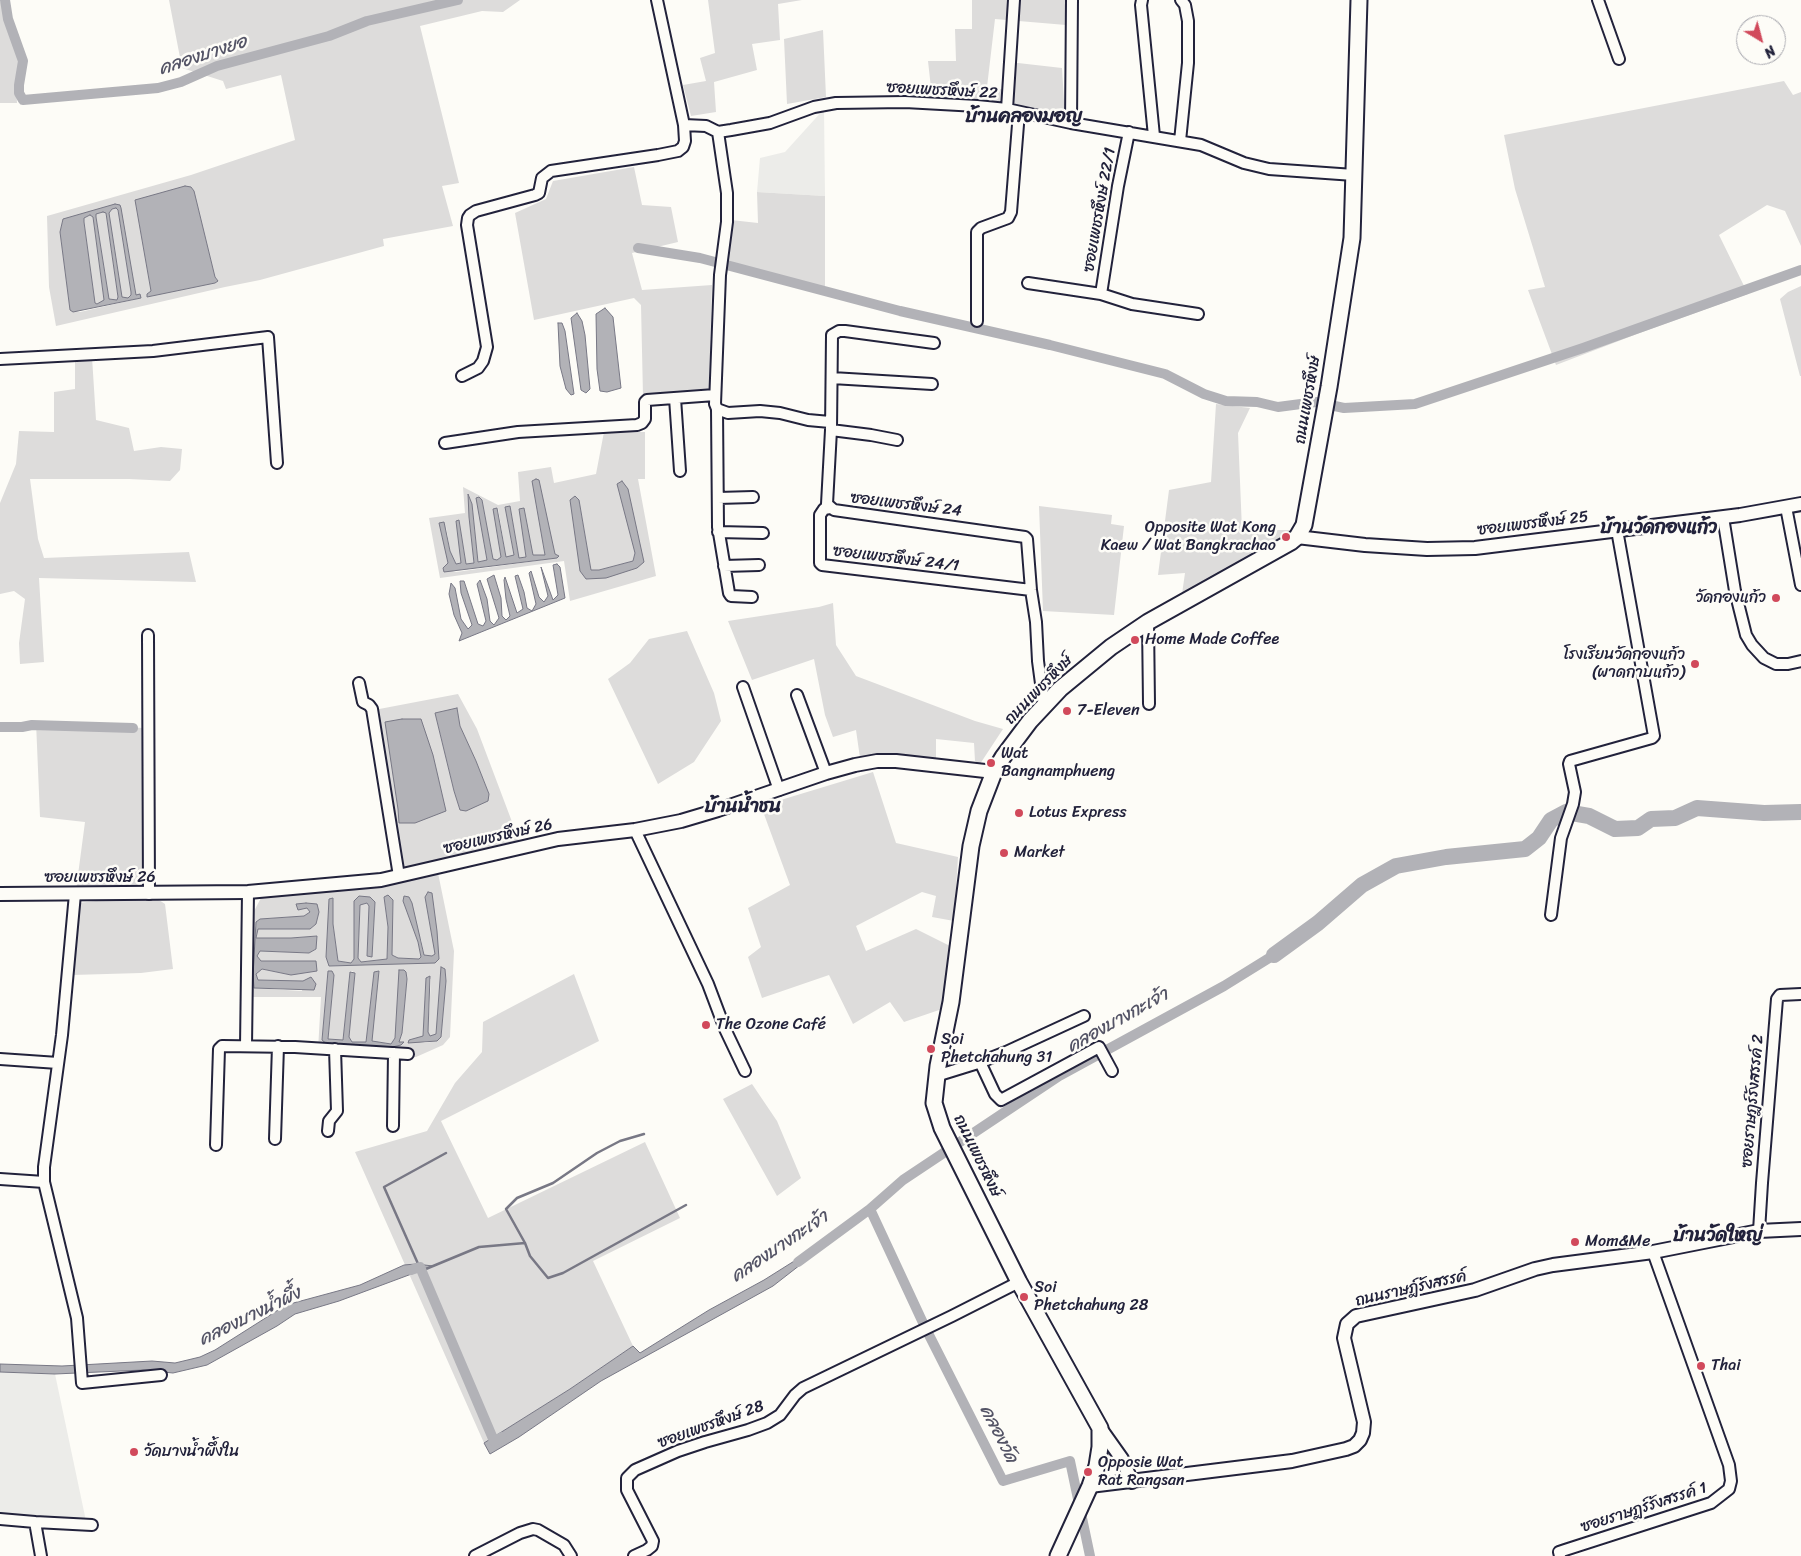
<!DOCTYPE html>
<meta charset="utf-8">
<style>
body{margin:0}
#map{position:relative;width:1801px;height:1556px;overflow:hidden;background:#fdfcf7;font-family:Sriracha,sans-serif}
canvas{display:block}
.north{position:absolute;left:1736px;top:15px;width:50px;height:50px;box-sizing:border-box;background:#fdfcf7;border:1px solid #a5a5ac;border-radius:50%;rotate:143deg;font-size:14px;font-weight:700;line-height:20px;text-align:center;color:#22223b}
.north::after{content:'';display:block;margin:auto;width:18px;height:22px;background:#d1495b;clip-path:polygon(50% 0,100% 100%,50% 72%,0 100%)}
</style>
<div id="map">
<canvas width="1801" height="1556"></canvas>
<div class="north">N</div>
</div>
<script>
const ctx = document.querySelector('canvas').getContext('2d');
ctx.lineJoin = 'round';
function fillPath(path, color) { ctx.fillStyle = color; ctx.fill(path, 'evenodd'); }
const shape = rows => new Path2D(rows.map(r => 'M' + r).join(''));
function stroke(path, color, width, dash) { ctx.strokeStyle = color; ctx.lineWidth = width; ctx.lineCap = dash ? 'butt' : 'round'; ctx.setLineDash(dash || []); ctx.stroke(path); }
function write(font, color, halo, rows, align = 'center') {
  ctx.font = font + ' Sriracha,"Playpen Sans Thai",sans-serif'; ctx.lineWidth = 5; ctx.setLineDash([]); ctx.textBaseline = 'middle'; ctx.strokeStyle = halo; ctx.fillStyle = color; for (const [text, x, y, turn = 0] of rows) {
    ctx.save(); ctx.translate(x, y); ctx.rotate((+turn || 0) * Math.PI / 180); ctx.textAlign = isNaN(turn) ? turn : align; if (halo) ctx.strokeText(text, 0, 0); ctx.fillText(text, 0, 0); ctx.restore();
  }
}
const built = shape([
 [824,109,825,196,757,192,760,158,785,152],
 [0,1372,55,1374,86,1521,0,1516]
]);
const green = shape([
 [0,0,20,61,16,79,17,103,0,103],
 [169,0,520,0,503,12,482,11,420,26,459,183,442,186,453,226,383,239,384,246,260,280,225,287,56,326,49,287,47,216,191,175,295,140,281,75,226,89,223,81,182,68],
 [191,187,194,192,215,277,218,281,147,294,151,291,136,204],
 [120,205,136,295,141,298,80,312,70,310,60,232,63,220],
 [708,0,802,0,778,4,780,40,752,44,757,70,714,82,716,112,691,116,683,85,706,81,700,58,715,53],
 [972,0,1066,0,1066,25,995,19,987,87,1006,90,1008,64,1018,63,1062,68,1065,118,975,101,932,97,928,61,956,61,955,29,972,29],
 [823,30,826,97,787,104,784,39],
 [1784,81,1793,95,1801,92,1801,246,1785,211,1767,205,1719,235,1748,294,1637,334,1556,365,1528,290,1545,287,1515,189,1504,135],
 [634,167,642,205,671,207,678,242,632,253,642,290,712,285,709,391,643,396,641,305,634,298,534,320,515,213,546,199,553,181],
 [757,192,825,196,825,290,821,293,725,267,731,220,758,223],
 [116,208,118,210,131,292,131,295,128,298,122,298,109,213,112,209],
 [103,212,106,213,118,298,117,300,109,299,96,217,96,214],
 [91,215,93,217,104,301,97,304,95,303,84,222,84,218],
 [1801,286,1801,376,1800,376,1780,299,1788,292],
 [92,357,96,420,129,428,134,451,161,447,182,449,180,470,170,481,129,479,30,479,38,539,44,558,189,552,196,582,39,578,44,662,20,664,19,643,25,599,14,591,0,594,0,503,16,464,19,431,54,432,54,392,75,389,75,359],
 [1216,404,1250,408,1238,433,1242,530,1293,530,1182,594,1185,573,1158,575,1169,490,1211,482],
 [604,432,645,432,645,479,638,479,656,576,570,601,564,561,440,578,429,518,465,513,463,487,498,505,520,501,518,472,551,467,554,483,596,474],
 [533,481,555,554,559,556,557,558,456,572,443,568,448,563,446,526,450,551,456,564,461,564,459,520,466,564,474,563,469,517,469,496,472,504,478,562,487,560,477,499,482,500,493,559,497,560,501,557,494,508,498,508,506,557,514,556,505,507,510,506,519,558,526,557,520,509,523,508,533,555,545,555],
 [575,496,579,500,591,570,599,570,633,561,635,553,637,568,587,579],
 [1039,506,1112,515,1111,524,1124,526,1114,615,1043,611],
 [833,603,836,645,856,676,975,721,1003,729,980,764,975,761,974,743,936,739,936,759,860,758,856,730,833,737,825,715,814,659,752,680,728,621,819,607],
 [687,631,714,693,721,721,694,762,658,784,608,679,630,663,649,639],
 [458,694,477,729,520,843,404,873,374,710],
 [457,709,460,726,476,761,489,794,460,810,454,791,435,713],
 [36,722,143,728,144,890,76,890,85,822,40,817],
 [873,772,896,843,958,857,954,921,932,917,936,896,922,892,856,926,866,951,916,929,950,946,942,1009,904,1022,890,1002,853,1024,829,975,762,998,748,957,761,947,748,908,790,885,761,806],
 [438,873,454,951,450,1037,443,1045,416,1057,318,1050,321,997,250,997,253,913,261,898],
 [384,897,393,900,392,955,397,958,419,959,421,957,418,942,413,927,421,939,424,955,432,956,436,954,425,897,439,959,329,966,332,898,333,924,338,961,351,963,354,960,354,901,375,902,372,957,367,955,369,906,367,903,360,905,358,958,361,962,387,959,388,927],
 [307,908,319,912,316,924,310,929,257,929,256,938,291,938,316,936,316,949,313,951,309,953,260,951,257,956,260,961,273,962,291,975,261,969,256,974,258,980,303,981,302,991,254,988,255,926,260,919,304,916,310,912],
 [445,968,446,981,441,1037,437,1041,425,1043,409,1040,423,1037,426,978,431,979,428,1032,430,1036,436,1034],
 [328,971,334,975,328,1039,343,1040,350,972,352,971,355,973,349,1037,352,1042,366,1042,374,972,379,971,371,1041,391,1044,395,1038,406,972,407,979,402,1033,399,1043,403,1043,400,1045,322,1040],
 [159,900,165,904,173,969,141,973,72,975,78,903,96,901],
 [574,974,599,1041,441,1121,488,1218,645,1142,680,1218,593,1261,633,1346,570,1389,484,1443,355,1152,427,1131,455,1083,482,1052,483,1022],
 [752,1084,777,1121,801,1178,777,1196,723,1099]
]);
const water = shape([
 [185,186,191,187,194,191,215,277,218,281,215,283,147,297,147,294,151,291,135,200,185,186],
 [115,204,120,205,121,208,136,295,140,294,141,298,73,312,70,310,60,232,63,219,115,204],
 [116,208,118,210,131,292,131,295,128,298,122,297,109,213,112,209,116,208],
 [103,212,106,213,118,297,117,300,109,299,96,217,96,214,103,212],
 [90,215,93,217,104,300,97,304,95,303,84,222,84,218,90,215],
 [605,308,613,317,621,388,607,392,600,391,597,369,596,314,605,308],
 [577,313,582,321,585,335,590,389,586,393,581,390,571,318,577,313],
 [558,323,562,323,565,331,574,394,571,395,566,389,560,366,558,323],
 [536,479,539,480,555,554,559,556,557,558,444,572,443,568,448,563,439,523,444,522,450,551,456,564,461,563,456,521,459,520,466,564,474,563,469,517,468,494,472,504,478,562,487,560,476,498,479,497,482,500,493,559,497,560,501,557,493,509,497,508,506,557,514,555,505,507,510,506,519,558,526,557,519,509,524,508,533,555,545,555,532,481,536,479],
 [622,481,628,489,644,562,637,568,606,578,586,579,580,571,570,500,575,496,579,500,591,570,599,570,633,561,635,553,617,484,622,481],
 [557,564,560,567,565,598,459,641,462,633,454,615,449,594,451,583,455,588,461,619,468,629,472,625,461,593,460,581,464,581,478,624,483,626,486,621,477,584,480,580,487,599,490,621,494,625,499,618,487,579,494,575,501,598,502,616,506,620,510,616,506,599,504,580,505,577,517,613,523,609,515,576,518,575,524,592,527,608,532,611,536,604,529,573,531,571,539,597,544,602,548,596,541,567,553,600,558,595,553,565,557,564],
 [457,708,460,726,476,761,489,794,488,801,466,811,460,810,454,791,435,713,457,708],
 [402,719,421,719,433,755,446,811,415,823,399,823,398,809,385,722,402,719],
 [428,892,432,893,437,931,439,959,435,963,329,966,326,957,329,899,333,898,333,924,338,961,351,963,354,959,354,901,359,896,370,897,375,902,372,957,367,956,369,906,367,903,360,905,358,958,361,962,387,959,388,927,384,897,388,895,393,900,392,955,398,958,419,959,421,957,418,942,403,901,404,896,409,897,412,903,424,955,432,956,435,954,425,897,428,892],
 [306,903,317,904,319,912,316,924,310,929,258,929,256,938,291,938,317,936,316,949,309,953,260,951,257,956,261,961,316,961,317,971,291,975,262,969,256,974,258,980,303,981,311,977,316,984,314,990,254,988,253,975,256,922,260,919,304,916,310,912,307,908,298,910,296,904,306,903],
 [441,967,445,969,446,981,441,1037,437,1041,408,1043,409,1040,423,1036,426,978,430,976,428,1032,430,1036,436,1034,441,967],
 [399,970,404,970,406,972,407,979,402,1033,399,1042,404,1042,401,1045,388,1048,328,1045,322,1040,328,971,332,971,334,975,328,1039,343,1040,350,972,355,973,349,1037,352,1042,366,1042,374,972,379,971,372,1041,391,1044,395,1038,399,970],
 [807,1253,809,1258,773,1286,601,1381,519,1437,490,1454,484,1443,570,1389,633,1346,640,1353,709,1310,764,1280,807,1253],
 [416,1264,433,1266,339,1301,295,1314,277,1326,207,1365,173,1373,143,1370,55,1374,0,1372,0,1364,62,1366,152,1361,175,1363,200,1357,215,1350,286,1305,360,1285,404,1265,416,1264]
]);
const stream = shape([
 [525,1243,506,1209,517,1198,553,1183,597,1153,620,1141,644,1134],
 [419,1266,384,1187,446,1153],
 [421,1271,479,1247,525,1243,530,1256,548,1278,563,1273,686,1205]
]);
const canal = shape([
 [5,0,8,19,23,61,19,85,19,93,23,100,158,88,181,82,217,66,329,36,367,21,458,0],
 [638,248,700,258,900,311,1050,345,1165,374,1204,394,1226,401,1257,402,1278,407,1316,402,1344,408,1415,404,1583,348,1801,270],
 [0,727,22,727,32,725,133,728],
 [870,1209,924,1325],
 [798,1262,870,1209,903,1180,1059,1076,1224,986,1274,955],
 [411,1270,420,1267,494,1441,502,1437],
 [928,1333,1003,1481,1070,1461,1090,1556]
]);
const river = shape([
 [1274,955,1318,923,1362,885,1396,866,1446,857,1525,849,1539,838,1551,820,1566,812,1589,816,1615,829,1638,828,1651,819,1675,818,1697,808,1764,813,1801,812]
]);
const minor = shape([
 [657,0,684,125,706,126,718,132,731,130,770,123,814,107,836,103,905,102,977,106,1007,109,1071,123,1201,145,1244,163,1269,169,1354,175],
 [1142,0,1141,5,1154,136],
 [1598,0,1619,59],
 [1007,109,1014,0],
 [1071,123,1072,0],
 [718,132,727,193,727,222,720,275,715,404,717,409,728,413,760,411,780,413,808,420,830,422],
 [1180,141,1188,63,1188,21,1185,5,1181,0],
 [1028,283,1101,294,1132,304,1198,314],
 [1101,294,1118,186,1129,132],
 [977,321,977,232,981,228,1008,218,1011,212,1019,112],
 [934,343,845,331,839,331,832,335,831,430,827,504,834,510,1025,537,1027,539,1031,590,1036,622,1038,661,1044,706],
 [0,359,153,351,268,337,277,463],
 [462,376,478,368,483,361,487,347,467,225,468,218,470,215,476,211,535,195,539,193,542,178,551,171,658,155,678,151,683,147,685,141,684,125],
 [832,378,932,384],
 [675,398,680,471],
 [717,409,718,527,729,593,731,596,752,597],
 [831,430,871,435,897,440],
 [445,443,518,432,637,425,642,423,645,419,645,402,647,400,715,395],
 [718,498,753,497],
 [1786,507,1801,585],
 [830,508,824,509,820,515,820,563,822,565,1031,590],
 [1723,517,1735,591,1746,635,1752,645,1764,658,1776,664,1788,664,1801,661],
 [718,532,763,533],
 [724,566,759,565],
 [1148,622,1149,704],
 [148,635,149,894],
 [359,683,363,702,369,705,372,709,399,876],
 [743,687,779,790],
 [797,695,826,773],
 [635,830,708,984,725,1029,745,1071],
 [75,894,62,1035,44,1167,44,1182,77,1318,82,1383,161,1375],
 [1551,915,1561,838,1573,804,1575,792,1569,764,1570,761,1652,738,1654,736,1617,530],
 [246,1046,248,892],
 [0,1059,58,1063],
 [980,1062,995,1094,1001,1100,1099,1047,1112,1071],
 [936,1076,978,1063,1006,1052,1084,1016],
 [393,1126,394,1053],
 [328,1131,329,1121,337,1111,335,1049],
 [275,1139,278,1046],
 [216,1145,219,1049,222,1046,295,1047,408,1054],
 [0,1179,44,1182],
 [1759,1231,1762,1183,1777,999,1780,995,1801,994],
 [0,1519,35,1522,41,1556],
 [35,1522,92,1525],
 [475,1556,520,1533,533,1529,538,1530,564,1545,571,1556],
 [634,1556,647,1550,652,1546,653,1541,627,1490,627,1478,635,1470,678,1451,705,1442,748,1430,767,1423,780,1415,795,1395,803,1388,952,1316,1019,1282],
 [1560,1556,1559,1552,1565,1550,1711,1503,1729,1489,1731,1481,1729,1465,1653,1252]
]);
const tertiary = shape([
 [1297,537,1365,545,1427,549,1475,548,1740,515,1801,504],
 [0,894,248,892,381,880,558,839,635,830,681,821,718,810,826,773,855,765,877,761,896,761,994,772],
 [1100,1428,1122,1459,1132,1482],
 [1090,1486,1292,1461,1346,1449,1354,1446,1360,1440,1363,1433,1364,1422,1344,1338,1347,1324,1356,1316,1475,1290,1535,1269,1553,1265,1653,1252,1759,1231,1801,1229]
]);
const secondary = shape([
 [1058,1556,1090,1486,1097,1466,1100,1447,1100,1428,1019,1282,942,1128,934,1103,938,1066,951,1002,971,846,979,811,994,772,1003,757,1030,721,1060,689,1111,647,1148,622,1291,542,1297,537,1304,525,1329,387,1352,238,1359,0]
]);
const markers = [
 [1286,537,5,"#d1495b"],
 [1776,598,5,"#d1495b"],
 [1135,640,5,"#d1495b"],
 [1695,664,5,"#d1495b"],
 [1067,711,5,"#d1495b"],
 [991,763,5,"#d1495b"],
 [1019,813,5,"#d1495b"],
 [1004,853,5,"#d1495b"],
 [706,1025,5,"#d1495b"],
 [931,1049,5,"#d1495b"],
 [1575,1242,5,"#d1495b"],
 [1024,1297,5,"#d1495b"],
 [1701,1366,5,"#d1495b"],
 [134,1452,5,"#d1495b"],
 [1088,1472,5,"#d1495b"]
];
const streetNames = [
 ["ซอยเพชรหึงษ์ 22",942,91,3],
 ["ซอยเพชรหึงษ์ 22/1",1100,210,-80],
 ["ถนนเพชรหึงษ์",1308,400,-80],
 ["ซอยเพชรหึงษ์ 24",906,505,7],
 ["ซอยเพชรหึงษ์ 25",1533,524,-7],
 ["ซอยเพชรหึงษ์ 24/1",896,559,7],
 ["ถนนเพชรหึงษ์",1039,690,-46],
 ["ซอยเพชรหึงษ์ 26",498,837,-13],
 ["ซอยเพชรหึงษ์ 26",100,878],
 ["ซอยราษฎร์รังสรรค์ 2",1753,1101,-85],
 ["ถนนเพชรหึงษ์",977,1156,64],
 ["ถนนราษฎ์รังสรรค์",1411,1289,-13],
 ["ซอยเพชรหึงษ์ 28",711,1425,-20],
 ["ซอยราษฎร์รังสรรค์ 1",1644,1508,-18]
];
const poiNames = [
 ["Opposite Wat Kong",1276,528,"right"],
 ["Kaew / Wat Bangkrachao",1276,546,"right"],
 ["วัดกองแก้ว",1766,598,"right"],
 ["Home Made Coffee",1145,640],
 ["โรงเรียนวัดกองแก้ว",1685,655,"right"],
 ["(ผาดกาบแก้ว)",1685,673,"right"],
 ["7-Eleven",1077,711],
 ["Wat",1001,754],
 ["Bangnamphueng",1001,772],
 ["Lotus Express",1029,813],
 ["Market",1014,853],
 ["The Ozone Café",716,1025],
 ["Soi",941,1040],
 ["Phetchahung 31",941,1058],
 ["Mom&Me",1585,1242],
 ["Soi",1034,1288],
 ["Phetchahung 28",1034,1306],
 ["Thai",1711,1366],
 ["วัดบางน้ำผึ้งใน",144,1452],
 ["Opposie Wat",1098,1463],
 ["Rat Rangsan",1098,1481]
];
const waterNames = [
 ["คลองบางยอ",203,56,-18],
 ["คลองบางกะเจ้า",1118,1021,-29],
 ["คลองบางกะเจ้า",780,1247,-34],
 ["คลองบางน้ำผึ้ง",250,1317,-26],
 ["คลองวัด",998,1434,63]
];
const quarterNames = [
 ["บ้านคลองมอญ",1024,117],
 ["บ้านวัดกองแก้ว",1659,528],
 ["บ้านน้ำชน",743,807],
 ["บ้านวัดใหญ่",1718,1236]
];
fillPath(built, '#ecece9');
fillPath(green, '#dddcdb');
fillPath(water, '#b2b2b7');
stroke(water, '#787885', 1);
stroke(stream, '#787885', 2.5);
stroke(canal, '#b2b2b7', 10);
stroke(river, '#b2b2b7', 16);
stroke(minor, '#22223b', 14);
stroke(tertiary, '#22223b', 16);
stroke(secondary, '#22223b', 19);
stroke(minor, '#fdfcf7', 10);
stroke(tertiary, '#fdfcf7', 12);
stroke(secondary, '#fdfcf7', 15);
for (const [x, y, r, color] of markers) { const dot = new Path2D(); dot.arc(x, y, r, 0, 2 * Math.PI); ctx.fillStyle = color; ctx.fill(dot); stroke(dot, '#fdfcf7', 2); }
write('16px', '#22223b', '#fdfcf7', streetNames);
write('16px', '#22223b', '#fdfcf7', poiNames, 'left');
write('italic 18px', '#545466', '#fdfcf7', waterNames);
write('bold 19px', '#22223b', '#fdfcf7', quarterNames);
</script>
